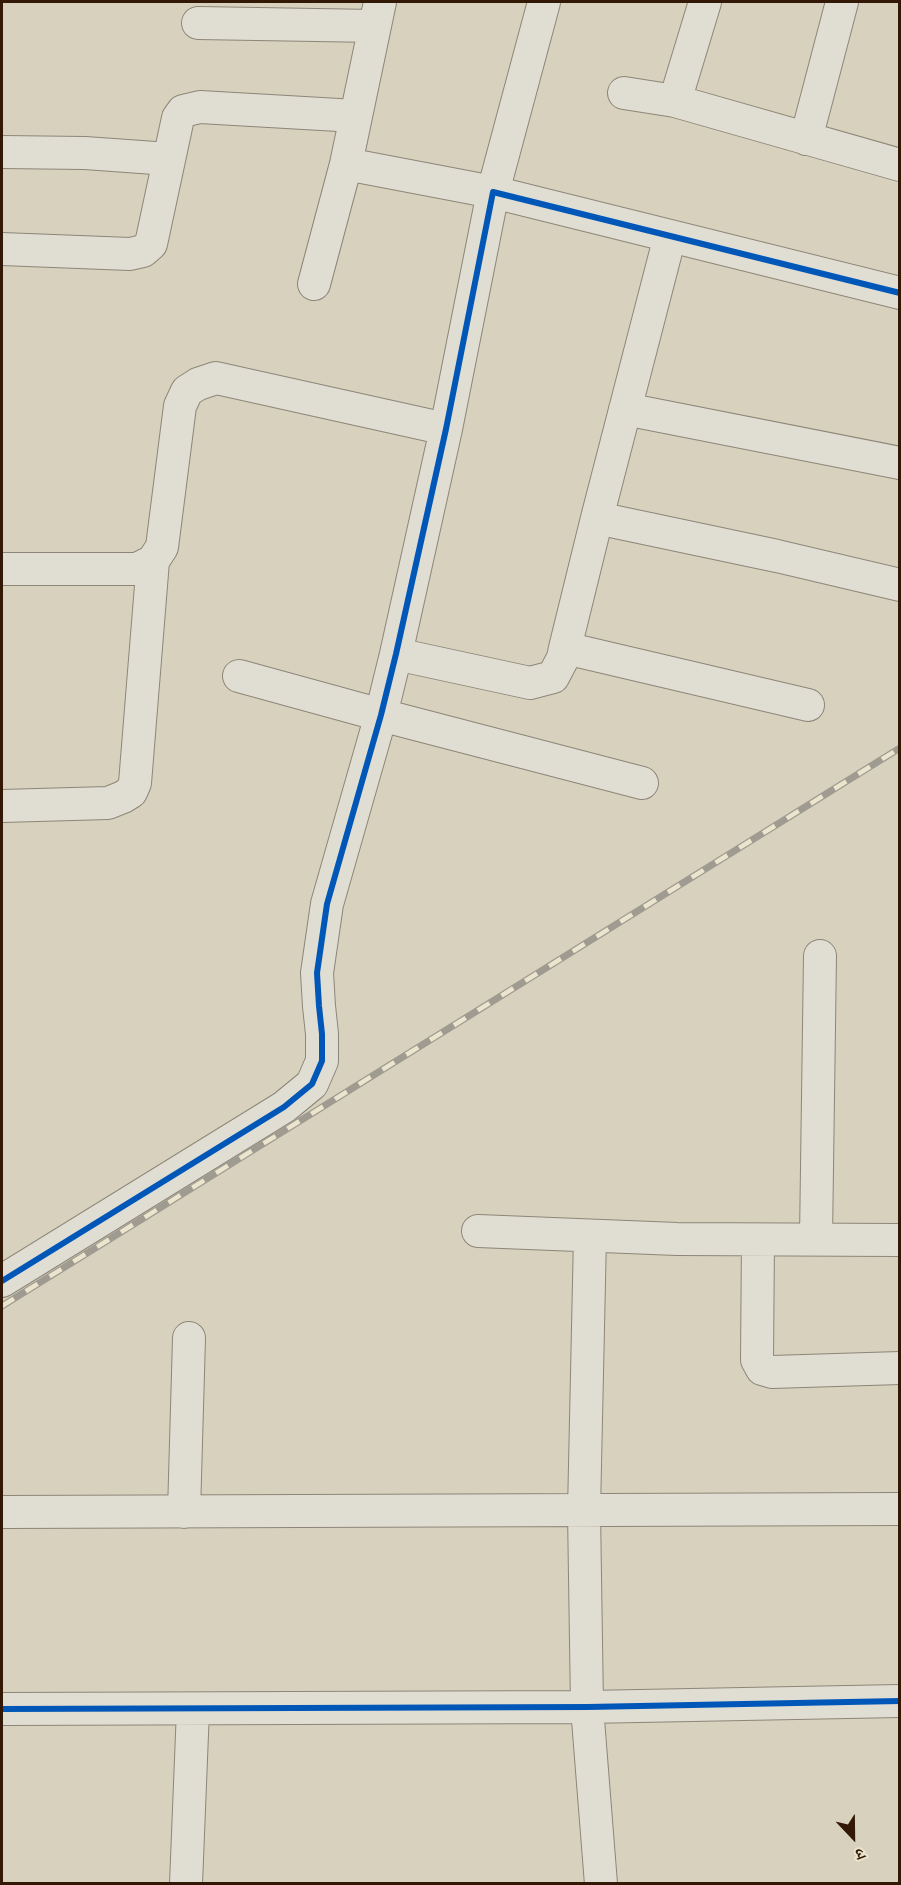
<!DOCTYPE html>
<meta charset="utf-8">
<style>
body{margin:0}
#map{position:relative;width:901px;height:1885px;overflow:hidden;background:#d7d1bd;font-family:"IM FELL DW Pica","Noto Serif Devanagari",serif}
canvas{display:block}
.frame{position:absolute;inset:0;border:3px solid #331806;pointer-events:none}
.north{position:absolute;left:823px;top:1807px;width:60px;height:60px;-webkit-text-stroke:4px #ece5cd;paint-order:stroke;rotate:158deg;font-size:16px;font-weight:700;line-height:24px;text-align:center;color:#331806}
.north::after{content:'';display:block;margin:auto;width:21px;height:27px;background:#331806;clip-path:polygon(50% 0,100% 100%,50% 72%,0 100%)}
</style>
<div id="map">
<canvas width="901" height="1885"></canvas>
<div class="frame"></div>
<div class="north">उ</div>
</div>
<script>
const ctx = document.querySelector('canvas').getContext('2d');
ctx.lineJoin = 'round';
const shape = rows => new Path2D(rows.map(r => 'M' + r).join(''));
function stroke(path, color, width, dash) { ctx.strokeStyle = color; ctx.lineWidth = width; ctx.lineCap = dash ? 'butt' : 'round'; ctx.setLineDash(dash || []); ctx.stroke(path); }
const minor = shape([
 [198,23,375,26],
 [624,93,675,101,900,165],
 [675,101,705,2],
 [806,139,842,2],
 [2,152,85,153,169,159],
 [346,164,493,192,544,2],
 [2,249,130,254,143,251,151,244,178,118,183,111,200,107,356,116],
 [314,284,346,164,380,2],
 [625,409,900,463],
 [597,518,777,556,900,585],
 [2,569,137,569,153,561,162,547,180,406,187,391,198,384,216,378,446,429],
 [565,648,808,705],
 [396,654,530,683,553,677,563,658,565,648,597,518,670,236],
 [239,676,381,715,642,783],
 [2,806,108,803,123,797,131,792,135,783,153,561],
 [478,1231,677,1239,900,1240],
 [590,1236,584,1511,587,1707,601,1884],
 [816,1238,820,956],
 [758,1240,757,1360,762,1369,772,1372,900,1368],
 [2,1281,284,1107,312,1084,322,1061,322,1034,319,1006,317,973,327,904,381,715,396,654,446,429,493,192,900,293],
 [2,1512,900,1509],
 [184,1512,189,1338],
 [2,1709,587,1707,900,1701],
 [186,1884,193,1709]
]);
const rail = shape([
 [2,1306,900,748]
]);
const cycleway = shape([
 [2,1281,284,1107,312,1084,322,1061,322,1034,319,1006,317,973,327,904,381,715,396,654,446,429,493,192,900,293],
 [2,1709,587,1707,900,1701]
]);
stroke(minor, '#8d8678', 34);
stroke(minor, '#e0ddd3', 32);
stroke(rail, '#a09b91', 7);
stroke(rail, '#ece5cd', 4.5, [14]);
stroke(cycleway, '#0057b8', 6);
</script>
